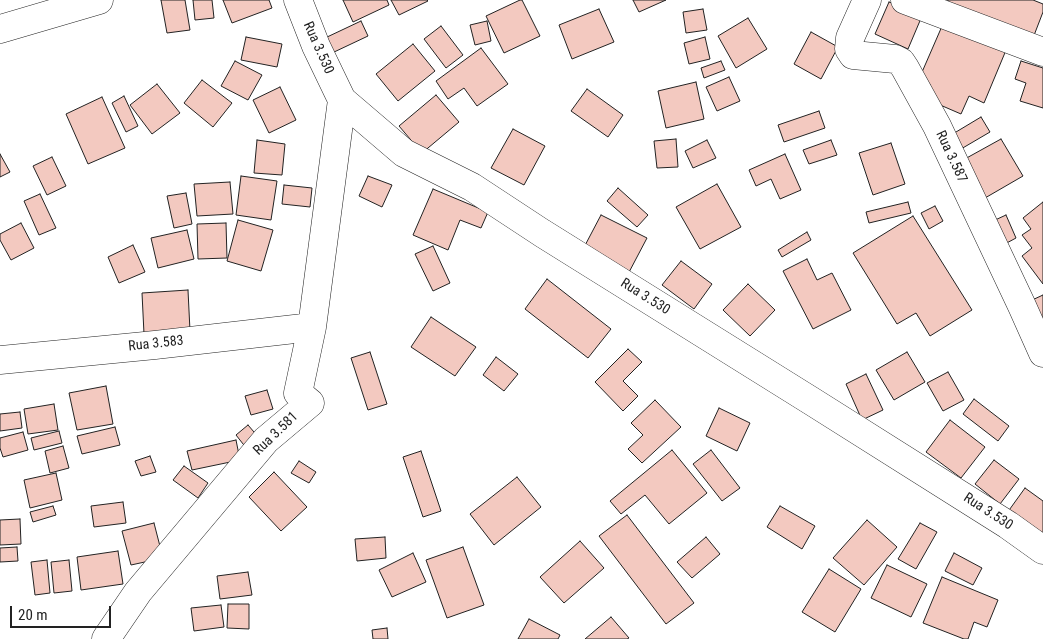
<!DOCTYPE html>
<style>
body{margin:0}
#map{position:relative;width:1043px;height:639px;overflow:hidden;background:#fff;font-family:"Roboto Condensed",sans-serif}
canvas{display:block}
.scale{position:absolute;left:10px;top:606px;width:101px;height:22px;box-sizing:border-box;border:2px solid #222;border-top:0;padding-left:6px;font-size:15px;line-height:18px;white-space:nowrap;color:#222;-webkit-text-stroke:4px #fff;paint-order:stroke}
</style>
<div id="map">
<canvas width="1043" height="639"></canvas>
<div class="scale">20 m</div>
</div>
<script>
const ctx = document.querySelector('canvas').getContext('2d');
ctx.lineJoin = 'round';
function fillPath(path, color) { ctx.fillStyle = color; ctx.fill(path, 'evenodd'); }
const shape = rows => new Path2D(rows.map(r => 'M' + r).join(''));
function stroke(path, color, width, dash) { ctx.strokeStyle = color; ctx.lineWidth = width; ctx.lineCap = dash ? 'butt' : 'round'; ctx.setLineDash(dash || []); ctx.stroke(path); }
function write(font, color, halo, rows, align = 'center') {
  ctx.font = font + ' "Roboto Condensed",sans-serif'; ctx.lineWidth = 4; ctx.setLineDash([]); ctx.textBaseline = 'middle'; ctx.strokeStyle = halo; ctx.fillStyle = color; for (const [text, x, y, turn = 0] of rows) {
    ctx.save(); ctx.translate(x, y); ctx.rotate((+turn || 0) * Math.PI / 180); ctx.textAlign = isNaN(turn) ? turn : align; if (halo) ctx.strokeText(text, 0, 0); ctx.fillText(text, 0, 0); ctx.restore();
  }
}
const building = shape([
 [161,0,185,0,190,30,167,33,161,0],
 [193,0,212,0,214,18,195,20,193,0],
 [223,0,269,0,272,8,232,23,223,0],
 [343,0,387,0,389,5,353,22,343,0],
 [391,0,427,0,428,1,399,15,391,0],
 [520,0,522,0,540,36,504,53,486,16,520,0],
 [633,0,666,0,639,12,633,0],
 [948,0,1033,0,1043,4,1043,12,1033,38,947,4,948,0],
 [889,2,922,16,908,49,875,34,889,2],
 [599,9,614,42,572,59,559,25,599,9],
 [703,9,707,30,686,33,683,12,703,9],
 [946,17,1009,43,984,103,969,96,961,114,924,98,930,84,919,79,946,17],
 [748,18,767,49,736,68,718,36,748,18],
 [361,21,368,36,332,53,325,38,361,21],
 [487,21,491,41,475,45,470,25,487,21],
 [441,26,463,55,446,68,424,39,441,26],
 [811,32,838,47,821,79,794,64,811,32],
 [246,37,282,44,277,67,241,60,246,37],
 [705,37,710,59,689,64,684,43,705,37],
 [413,44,435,71,398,101,376,74,413,44],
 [481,48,508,84,477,106,464,88,448,99,436,81,481,48],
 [235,61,262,75,248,100,221,86,235,61],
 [721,61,725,70,704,78,701,68,721,61],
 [1021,61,1043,68,1043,108,1020,101,1026,83,1015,79,1021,61],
 [729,77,740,101,717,111,706,87,729,77],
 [202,80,232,103,213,127,184,103,202,80],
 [696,82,704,119,666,128,658,91,696,82],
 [157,84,180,113,152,134,130,105,157,84],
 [280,87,296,120,269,133,253,100,280,87],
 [587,89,623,115,608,137,571,111,587,89],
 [436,95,459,122,422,153,399,126,436,95],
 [124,96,138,126,126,132,112,103,124,96],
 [102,97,125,148,88,164,66,114,102,97],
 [819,111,825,128,784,142,778,125,819,111],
 [981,117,990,132,961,149,951,135,981,117],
 [513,129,545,146,524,185,491,168,513,129],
 [676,139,678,167,657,168,654,141,676,139],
 [1001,139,1023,176,985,198,963,160,1001,139],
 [257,140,285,144,282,175,254,173,257,140],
 [707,140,716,158,693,168,685,151,707,140],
 [831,140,837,155,809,164,803,150,831,140],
 [891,143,905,184,873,195,859,153,891,143],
 [0,154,10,172,0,177,0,154],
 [785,154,801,190,780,199,771,179,756,186,749,170,785,154],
 [52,157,66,186,47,195,33,166,52,157],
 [241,176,277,181,271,220,236,215,241,176],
 [368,176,392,185,382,207,359,196,368,176],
 [230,182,233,214,197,216,194,184,230,182],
 [717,184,741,227,700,249,676,207,717,184],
 [284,185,312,188,310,207,282,204,284,185],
 [618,188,648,215,637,227,607,201,618,188],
 [433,189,488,212,481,228,460,220,448,250,413,235,433,189],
 [186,193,192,224,174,228,167,196,186,193],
 [40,194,56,228,39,235,24,201,40,194],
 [908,202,911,213,869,223,866,212,908,202],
 [1043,202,1043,284,1022,256,1032,248,1022,235,1031,229,1023,218,1043,202],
 [935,206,943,221,929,229,921,213,935,206],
 [601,215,647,238,627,276,581,253,601,215],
 [1006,215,1016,238,1003,245,993,221,1006,215],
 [913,216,972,310,930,336,916,313,897,324,853,253,913,216],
 [238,220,273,230,261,271,227,261,238,220],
 [21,223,34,248,11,260,0,240,0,234,21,223],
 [226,223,227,258,198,259,197,224,226,223],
 [187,230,194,259,158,268,151,238,187,230],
 [807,232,811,240,782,257,778,250,807,232],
 [133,245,145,272,119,283,108,257,133,245],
 [433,246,450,283,433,291,415,254,433,246],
 [807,259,817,280,832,273,851,310,813,329,783,271,807,259],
 [681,261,712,284,694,309,662,285,681,261],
 [547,279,611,329,588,358,525,309,547,279],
 [748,284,775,310,750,336,723,310,748,284],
 [188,290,190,331,144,334,142,293,188,290],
 [1043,295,1043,327,1030,301,1043,295],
 [431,317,476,347,455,376,411,347,431,317],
 [628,349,642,362,623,381,638,396,623,411,595,382,628,349],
 [370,352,387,404,368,410,351,358,370,352],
 [907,352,925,382,894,400,876,370,907,352],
 [496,357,518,374,504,391,483,375,496,357],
 [948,372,964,400,943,411,927,383,948,372],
 [866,374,883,410,862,420,846,384,866,374],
 [106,386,113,424,77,430,69,393,106,386],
 [267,390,273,409,251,415,245,396,267,390],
 [974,399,1009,426,998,441,963,414,974,399],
 [655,400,681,427,642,463,628,449,643,435,631,423,655,400],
 [54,404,58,430,28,434,24,409,54,404],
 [719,408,750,423,737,451,706,436,719,408],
 [20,412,22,428,0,431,0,414,20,412],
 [950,420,985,447,961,478,926,452,950,420],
 [248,425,260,439,247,449,236,435,248,425],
 [115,427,120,445,82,454,77,436,115,427],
 [59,431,62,443,34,450,31,438,59,431],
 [23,432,28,450,3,457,0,448,0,438,23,432],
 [236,440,240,460,192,470,187,451,236,440],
 [63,446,69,468,50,473,45,451,63,446],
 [672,450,707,493,669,524,645,495,621,514,610,501,672,450],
 [711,450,740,488,722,501,693,464,711,450],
 [421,451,441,511,423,517,403,457,421,451],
 [150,456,156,472,141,476,135,461,150,456],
 [994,460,1019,479,1000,504,975,484,994,460],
 [299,461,316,472,309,483,291,473,299,461],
 [184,466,208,483,198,498,173,480,184,466],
 [274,472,307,507,281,531,249,497,274,472],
 [56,473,62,500,30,508,24,480,56,473],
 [517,477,541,507,494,545,470,514,517,477],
 [1025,488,1043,501,1043,538,1007,513,1025,488],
 [123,502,126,523,94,527,91,506,123,502],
 [53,506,56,515,33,522,30,512,53,506],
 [780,506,815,526,802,549,767,527,780,506],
 [627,515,694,603,666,624,599,536,627,515],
 [20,519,21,544,0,545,0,520,20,519],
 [867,520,897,547,864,585,833,558,867,520],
 [154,523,163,558,131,565,122,531,154,523],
 [920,523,937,532,916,569,898,559,920,523],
 [385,537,386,558,357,561,355,539,385,537],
 [706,537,720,554,692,578,677,562,706,537],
 [580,541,604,568,564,603,540,577,580,541],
 [17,547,18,561,0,562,0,548,17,547],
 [463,547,484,605,447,618,426,560,463,547],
 [118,551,123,584,81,590,77,557,118,551],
 [413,553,426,582,392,597,379,570,413,553],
 [954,553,982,568,973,585,945,571,954,553],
 [47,560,50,593,35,595,31,562,47,560],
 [69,560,72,591,54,593,51,562,69,560],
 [887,565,927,584,911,617,871,598,887,565],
 [829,569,861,589,835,632,802,612,829,569],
 [248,572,252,595,220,599,217,576,248,572],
 [942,577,998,600,987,627,974,622,968,639,964,639,923,623,942,577],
 [228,604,249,604,249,629,227,628,228,604],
 [221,605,224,627,194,631,191,608,221,605],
 [611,617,629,638,627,639,585,639,611,617],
 [529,619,560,635,558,639,518,639,529,619],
 [387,628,388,639,373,639,372,630,387,628]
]);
const minor = shape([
 [298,0,316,46,342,100,404,153,472,187,542,233,813,402,1008,525,1043,550],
 [867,0,850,38,849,49,853,55,895,59,901,62,905,68,937,126,1022,306,1043,353],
 [905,0,1043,52],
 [0,29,99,0],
 [0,360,155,345,312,327],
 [106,639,138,592,266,440,310,403,298,393,312,327,342,100]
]);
const streetNames = [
 ["Rua 3.530",318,48,66],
 ["Rua 3.587",951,157,65],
 ["Rua 3.530",645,297,32],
 ["Rua 3.583",156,344,-6],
 ["Rua 3.581",276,434,-44],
 ["Rua 3.530",988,512,33]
];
fillPath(building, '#f3c9c0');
stroke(building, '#222', 1);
stroke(minor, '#222', 29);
stroke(minor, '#fff', 28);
write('14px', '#222', '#fff', streetNames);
</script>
